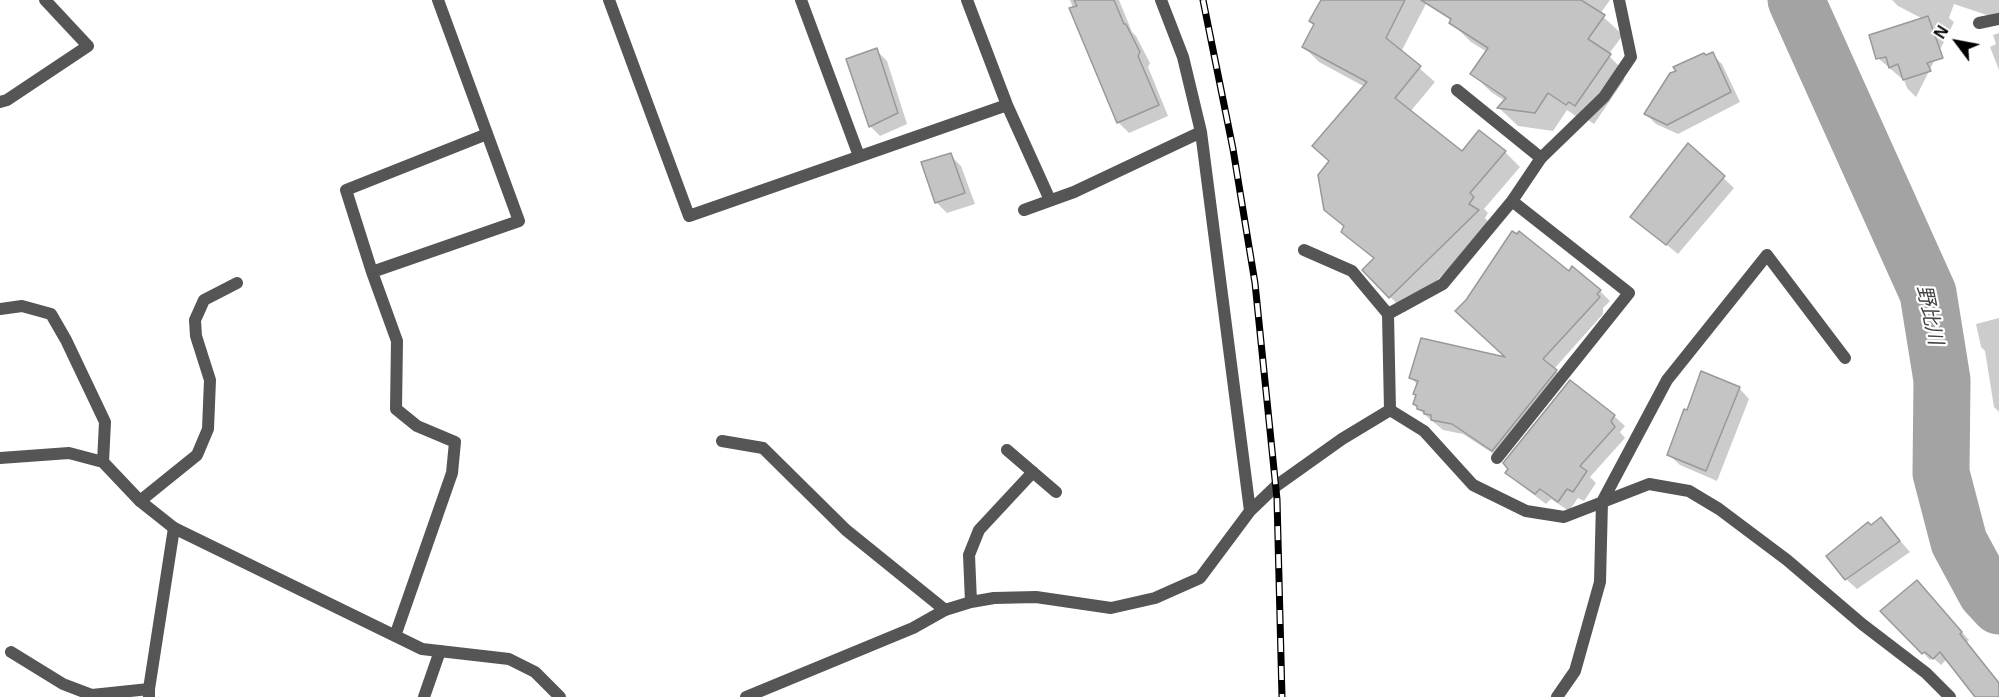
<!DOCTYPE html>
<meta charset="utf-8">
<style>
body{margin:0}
#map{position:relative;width:1999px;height:697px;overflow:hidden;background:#fff;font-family:Arial,sans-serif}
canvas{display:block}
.north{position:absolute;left:1927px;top:12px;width:60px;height:60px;-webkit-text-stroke:4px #fff;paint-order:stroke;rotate:302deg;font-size:16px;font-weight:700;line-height:24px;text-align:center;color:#000}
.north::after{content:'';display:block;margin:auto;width:21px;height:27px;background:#000;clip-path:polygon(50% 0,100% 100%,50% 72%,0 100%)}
</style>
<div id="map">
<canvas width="1999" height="697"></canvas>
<div class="north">N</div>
</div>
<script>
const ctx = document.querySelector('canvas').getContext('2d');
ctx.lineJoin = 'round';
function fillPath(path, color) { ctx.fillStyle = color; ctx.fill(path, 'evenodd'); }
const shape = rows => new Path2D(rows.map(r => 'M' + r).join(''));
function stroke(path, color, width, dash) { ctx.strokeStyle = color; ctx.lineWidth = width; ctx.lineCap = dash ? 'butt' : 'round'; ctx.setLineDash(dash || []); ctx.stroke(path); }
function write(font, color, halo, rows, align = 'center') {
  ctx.font = font + ' Arial,"Noto Sans JP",sans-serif'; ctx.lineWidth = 4.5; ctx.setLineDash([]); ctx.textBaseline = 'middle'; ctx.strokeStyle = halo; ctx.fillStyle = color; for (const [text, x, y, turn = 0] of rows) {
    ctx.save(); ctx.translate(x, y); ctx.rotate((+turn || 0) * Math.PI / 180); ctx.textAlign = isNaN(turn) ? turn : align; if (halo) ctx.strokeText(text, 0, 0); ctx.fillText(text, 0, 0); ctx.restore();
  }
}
const shadow = shape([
 [1070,0,1119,0,1132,32,1136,36,1150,63,1148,67,1168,116,1129,133,1118,122],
 [1322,0,1428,0,1401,52,1435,82,1410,112,1462,153,1505,152,1520,167,1484,209,1488,213,1485,218,1492,226,1405,312,1364,270,1375,260,1343,231,1345,228,1325,209,1330,162,1365,87,1319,62,1304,47,1315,25],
 [1467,0,1610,0,1600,14,1623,35,1608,55,1624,71,1624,80,1594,124,1588,120,1586,123,1567,110,1553,131,1518,126,1499,108,1505,101,1491,92,1472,73,1487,52,1471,42,1452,23],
 [1892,0,1999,0,1999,19,1954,4,1949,18,1954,22,1916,97,1907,88,1903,77,1901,78,1878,58,1923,19,1898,6],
 [1999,33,1999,70,1990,47,1996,44,1993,35],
 [876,50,887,61,907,124,880,136,870,126],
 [1712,54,1722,64,1740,102,1678,134,1656,124,1646,114,1706,57],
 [1688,145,1734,188,1678,254,1632,217],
 [950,155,961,166,975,204,947,213,936,202],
 [1569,273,1600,291,1610,301,1603,308,1603,314,1554,369,1566,381,1503,460,1463,434,1443,430,1418,409,1418,385,1410,377,1509,359],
 [1999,318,1999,412,1994,407,1985,351,1981,347,1976,324],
 [1739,388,1749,399,1717,481,1680,465,1669,455],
 [1614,416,1625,426,1620,432,1625,438,1590,477,1596,483,1584,501,1578,498,1569,511,1551,499,1546,504,1518,483,1507,473],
 [1881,519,1910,552,1857,589,1846,579,1871,527],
 [1924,589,1969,640,1967,642,1999,683,1999,697,1977,697,1947,659,1941,665,1933,658,1930,660,1883,611]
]);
const river = shape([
 [1796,0,1928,293,1942,380,1941,473,1959,542,1986,592,1999,606]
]);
const building = shape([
 [1074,0,1114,0,1124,24,1126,24,1140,52,1138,56,1159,105,1117,123,1069,8,1077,6,1074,0],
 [1321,0,1405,0,1386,38,1421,66,1395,98,1462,151,1479,130,1506,151,1470,193,1474,197,1469,204,1479,210,1389,298,1362,270,1374,258,1341,232,1344,226,1324,210,1318,175,1329,161,1312,146,1367,82,1302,47,1314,24,1309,21,1321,0],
 [1421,0,1581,0,1605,15,1588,39,1611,54,1575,106,1569,102,1566,105,1548,93,1535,113,1497,108,1506,98,1470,74,1488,48,1449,23,1451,19,1421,0],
 [1928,16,1943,58,1927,63,1931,71,1903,80,1898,64,1889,68,1886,57,1876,59,1869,35,1928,16],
 [877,48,898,113,869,127,846,59,877,48],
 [1713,52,1731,92,1667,125,1644,114,1670,73,1676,71,1673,67,1704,53,1706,55,1713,52],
 [1688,143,1725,176,1666,245,1630,217,1688,143],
 [951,153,965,193,935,203,921,162,951,153],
 [1512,231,1517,234,1519,231,1569,271,1572,266,1601,290,1597,294,1600,297,1543,359,1557,370,1492,451,1452,424,1431,420,1431,415,1424,414,1424,411,1417,409,1417,406,1413,404,1416,395,1413,394,1418,381,1409,378,1421,338,1505,357,1455,311,1466,300,1512,231],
 [1701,371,1740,387,1706,471,1667,455,1684,409,1687,410,1701,371],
 [1570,380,1615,415,1611,421,1615,427,1580,466,1587,471,1573,492,1567,489,1558,502,1540,489,1535,494,1505,473,1508,469,1503,463,1570,380],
 [1881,517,1900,541,1845,580,1826,556,1868,522,1871,525,1881,517],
 [1917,580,1962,632,1960,634,1999,683,1999,697,1975,697,1940,652,1933,659,1925,652,1922,654,1880,611,1917,580]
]);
const service = shape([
 [1979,23,1999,19],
 [1457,90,1541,158],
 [1304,250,1352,271,1388,314],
 [0,309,22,306,51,314,66,340,105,422,103,462],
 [722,441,763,448,846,530,945,610],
 [140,501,197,455,208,429,210,380,196,336,195,320,204,300,237,283],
 [11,652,63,684,92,695,149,689],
 [149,697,149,689,174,528],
 [424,697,440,651]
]);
const minor = shape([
 [609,0,689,216,1007,105],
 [801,0,859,156],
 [967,0,1007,105,1050,200],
 [1161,0,1183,57,1201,132,1250,511],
 [0,102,7,100,88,46,45,0],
 [1024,210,1074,192,1201,132],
 [372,272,346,190,487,134],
 [1390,410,1388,314,1443,284,1512,201,1541,158,1604,97,1631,57,1619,0],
 [1007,450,1056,492],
 [0,458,69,453,103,462,140,501,174,528,422,649,509,659,535,672,560,697],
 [1497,458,1629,293,1512,201],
 [971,602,969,555,979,530,1033,472],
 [395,636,452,473,455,442,417,426,396,409,397,341,372,272,519,221,438,0],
 [746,697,913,628,945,610,971,602,994,598,1036,597,1111,608,1155,598,1200,578,1250,511,1276,486,1342,439,1390,410,1424,431,1473,485,1526,511,1564,517,1649,484,1689,491,1719,509,1787,560,1862,624,1926,673,1950,697],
 [1557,697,1575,671,1600,582,1602,502,1667,380,1767,255,1845,358]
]);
const rail = shape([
 [1203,0,1233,149,1255,283,1277,499,1282,697]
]);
const waterNames = [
 ["野比川",1929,315,78]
];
fillPath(shadow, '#0003');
stroke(river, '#a3a3a3', 57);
fillPath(building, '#c4c4c4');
stroke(building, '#999', 1.5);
stroke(service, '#555', 12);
stroke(minor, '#555', 12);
stroke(rail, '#000', 7);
stroke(rail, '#fff', 4.5, [14]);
write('italic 20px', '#444', '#fff', waterNames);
</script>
